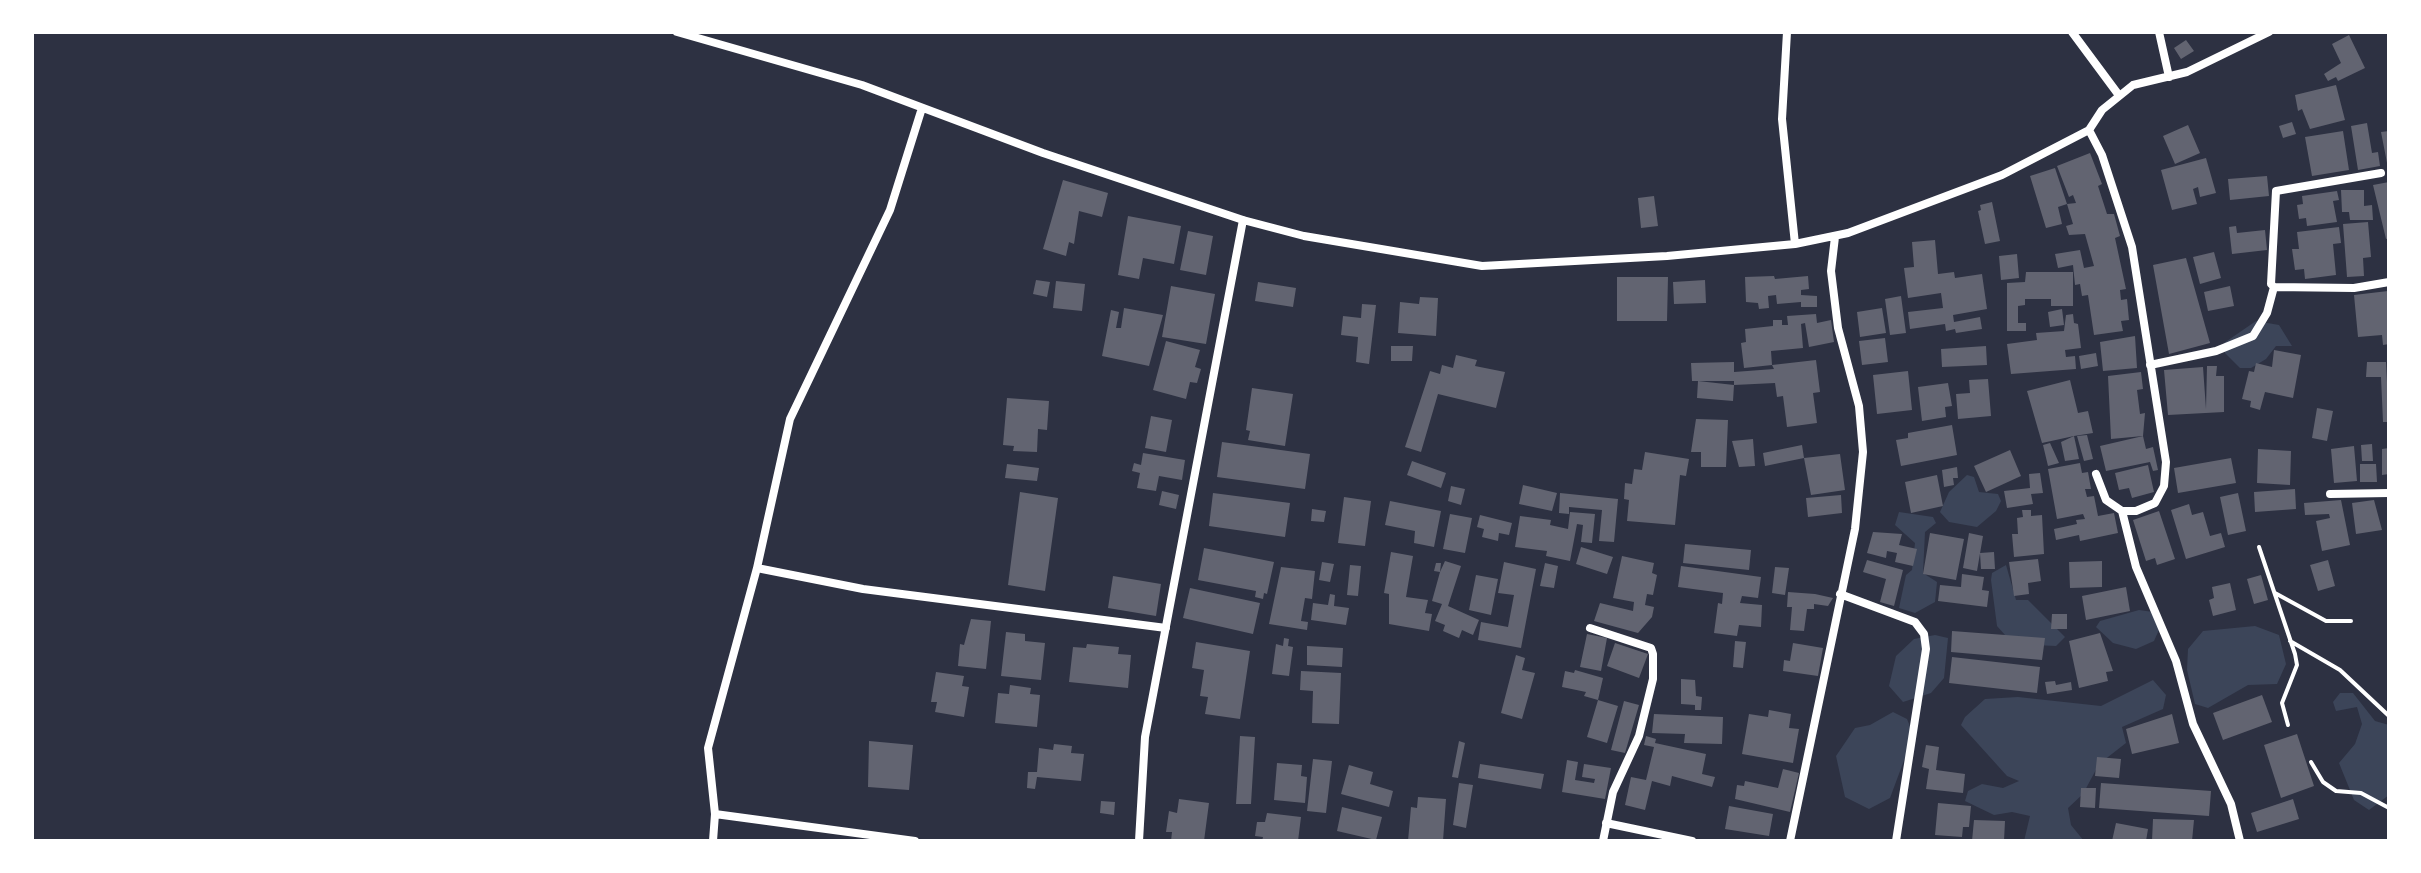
<!DOCTYPE html>
<style>
body{margin:0}
#map{position:relative;width:2421px;height:873px;overflow:hidden;background:#2d3142;font-family:"PT Sans",sans-serif}
canvas{display:block}
.frame{position:absolute;inset:0;border:34px solid #fff;pointer-events:none}
</style>
<div id="map">
<canvas width="2421" height="873"></canvas>
<div class="frame"></div>
</div>
<script>
const ctx = document.querySelector('canvas').getContext('2d');
ctx.lineJoin = 'round';
function fillPath(path, color) { ctx.fillStyle = color; ctx.fill(path, 'evenodd'); }
const shape = rows => new Path2D(rows.map(r => 'M' + r).join(''));
function stroke(path, color, width, dash) { ctx.strokeStyle = color; ctx.lineWidth = width; ctx.lineCap = dash ? 'butt' : 'round'; ctx.setLineDash(dash || []); ctx.stroke(path); }
const green = shape([
 [2256,321,2279,325,2292,346,2276,346,2266,359,2251,368,2240,368,2225,353,2224,343],
 [1967,475,1974,477,1979,492,1998,494,2001,501,1996,511,1977,527,1949,522,1940,512,1949,492],
 [1899,512,1933,517,1936,523,1925,532,1923,573,1937,582,1935,602,1915,613,1899,608,1906,575,1912,570,1915,543,1895,525],
 [2006,565,2016,600,2028,600,2065,637,2056,646,2013,644,1997,626,1991,580,1992,573],
 [2139,610,2160,613,2163,621,2154,641,2136,649,2113,643,2096,627,2100,621],
 [2255,626,2279,635,2286,664,2277,684,2248,685,2208,708,2195,704,2187,670,2188,649,2203,631],
 [1935,635,1948,638,1944,678,1931,693,1903,702,1889,686,1896,656,1914,639],
 [2153,680,2166,695,2163,709,2122,727,2126,743,2099,764,2083,794,2068,808,2071,825,2084,841,2024,841,2030,816,2012,812,1994,815,1965,801,1968,791,1982,784,2003,788,2019,781,2007,776,1961,725,1965,717,1985,699,2018,697,2101,706],
 [2340,693,2353,693,2375,721,2389,725,2389,795,2369,810,2354,800,2339,763,2355,744,2362,724,2357,707,2336,711,2333,702],
 [1893,712,1907,719,1916,741,1906,755,1890,798,1869,809,1845,797,1836,756,1855,728,1870,725]
]);
const building = shape([
 [2349,35,2365,68,2338,81,2336,77,2328,81,2324,74,2341,63,2332,44],
 [2186,40,2194,51,2181,59,2174,48],
 [2336,85,2345,120,2310,129,2302,109,2298,111,2295,95],
 [2292,122,2296,134,2283,138,2279,126],
 [2367,123,2372,153,2378,152,2380,166,2358,170,2351,126],
 [2188,125,2200,153,2175,164,2163,136],
 [2343,131,2349,170,2312,176,2305,137],
 [2389,131,2389,168,2388,168,2381,132],
 [2090,153,2102,184,2098,186,2107,214,2114,214,2120,236,2115,238,2126,289,2120,290,2121,300,2127,299,2129,320,2121,321,2123,331,2094,335,2088,295,2082,296,2080,284,2075,285,2073,265,2058,268,2055,254,2080,250,2084,268,2094,266,2085,234,2069,235,2066,226,2073,224,2067,204,2076,203,2073,195,2069,197,2057,166],
 [2206,158,2216,193,2200,197,2198,187,2193,189,2197,204,2172,210,2161,170],
 [2055,168,2067,204,2058,207,2062,224,2046,228,2030,176],
 [2267,176,2269,196,2230,200,2228,179],
 [1063,180,1108,193,1102,217,1079,211,1074,244,1069,242,1066,256,1043,249],
 [2389,182,2389,238,2386,239,2373,185],
 [2341,190,2364,190,2364,206,2372,205,2373,220,2350,220,2349,212,2342,212],
 [2337,191,2339,200,2333,201,2337,222,2307,226,2306,218,2299,219,2297,205,2303,204,2302,196],
 [1654,196,1658,226,1641,228,1638,198],
 [1992,202,2000,241,1985,244,1978,211,1981,210,1980,205],
 [1128,216,1181,226,1174,264,1143,258,1139,279,1118,275],
 [2368,222,2371,257,2363,258,2364,276,2347,277,2343,224],
 [2236,226,2237,233,2265,230,2267,250,2232,254,2229,227],
 [2339,227,2341,243,2333,244,2336,275,2305,279,2304,269,2295,270,2292,249,2299,249,2297,232],
 [1188,231,1213,236,1206,275,1180,270],
 [1935,240,1938,274,1954,272,1955,278,1982,274,1987,309,1953,315,1954,322,1980,317,1982,329,1956,333,1955,329,1946,331,1945,324,1910,329,1908,312,1943,308,1941,293,1908,298,1904,268,1914,267,1912,242],
 [2214,252,2221,278,2200,284,2193,257],
 [2017,254,2019,278,2001,280,1999,256],
 [2186,258,2210,343,2169,354,2153,265],
 [2026,272,2073,272,2073,306,2051,306,2051,299,2025,299,2025,305,2018,306,2018,323,2026,323,2026,331,2007,331,2007,283,2025,282],
 [1774,276,1775,279,1808,276,1809,289,1801,290,1801,295,1817,296,1817,307,1801,307,1801,302,1777,304,1776,295,1768,296,1769,308,1759,309,1758,303,1746,302,1745,277],
 [1617,277,1668,277,1667,321,1617,321],
 [1036,280,1050,282,1047,297,1033,294],
 [1705,280,1706,303,1674,304,1673,282],
 [1056,281,1085,284,1082,311,1053,308],
 [1258,282,1296,288,1293,307,1255,301],
 [1171,286,1215,294,1206,344,1162,337],
 [2230,286,2234,306,2208,311,2204,292],
 [2388,291,2389,344,2383,345,2382,335,2358,337,2354,295],
 [1901,296,1906,333,1890,335,1885,299],
 [1420,297,1438,298,1436,336,1398,333,1400,302,1419,304],
 [1362,304,1376,305,1369,364,1356,362,1358,337,1341,335,1343,316,1361,318],
 [1124,308,1163,315,1149,366,1102,356,1111,310,1119,312,1116,328,1121,328],
 [1882,308,1886,333,1860,337,1857,312],
 [2062,309,2064,325,2050,327,2048,312],
 [1816,314,1817,323,1831,320,1834,342,1809,347,1805,323,1801,324,1803,348,1771,351,1772,365,1744,368,1741,343,1746,342,1745,329,1773,326,1773,320,1782,320,1782,325,1788,325,1787,316],
 [2073,314,2074,323,2078,324,2081,348,2065,350,2066,357,2075,356,2076,369,2011,374,2007,344,2037,340,2036,333,2064,331,2066,315],
 [2135,336,2137,368,2103,371,2100,342],
 [1885,338,1888,362,1862,365,1859,341],
 [1166,341,1200,350,1195,367,1201,369,1197,383,1190,382,1186,399,1153,390],
 [1391,346,1413,346,1412,361,1391,361],
 [1986,346,1987,365,1942,367,1941,349],
 [2274,350,2301,355,2293,398,2265,392,2260,410,2250,407,2251,401,2242,399,2249,371,2254,372,2256,363,2272,367],
 [2096,353,2098,366,2081,369,2079,356],
 [1456,355,1477,360,1475,366,1505,372,1496,408,1438,394,1421,452,1405,447,1430,371,1440,374,1442,365,1453,368],
 [1816,360,1820,392,1813,393,1817,423,1787,427,1783,396,1777,397,1775,383,1734,385,1734,381,1692,381,1691,363,1734,362,1734,372,1774,369,1772,365],
 [2367,362,2386,362,2389,422,2383,422,2381,377,2366,377],
 [2207,366,2217,366,2216,376,2224,376,2224,412,2168,415,2164,370,2203,367,2206,409],
 [1908,371,1912,410,1877,414,1873,375],
 [2141,372,2143,389,2137,390,2140,414,2145,413,2143,436,2146,449,2153,447,2158,470,2153,471,2150,462,2106,471,2100,446,2143,436,2111,439,2108,376],
 [1988,379,1991,416,1958,419,1956,394,1970,393,1969,380],
 [2070,380,2078,413,2088,411,2093,433,2074,436,2079,459,2065,461,2061,442,2074,436,2042,443,2027,391],
 [1698,381,1734,385,1733,401,1697,398],
 [1948,383,1952,406,1945,407,1946,417,1922,421,1918,387],
 [1252,388,1293,394,1285,446,1248,440,1250,431,1246,430],
 [1007,398,1049,401,1047,430,1038,429,1037,452,1013,451,1014,446,1003,445],
 [2317,408,2333,411,2327,441,2312,438],
 [1151,416,1172,420,1166,452,1145,448],
 [1696,419,1728,420,1726,467,1701,467,1701,452,1691,452],
 [1952,425,1957,455,1901,466,1896,440,1908,438,1908,433],
 [2087,435,2093,459,2084,461,2077,436],
 [1753,439,1755,466,1739,467,1732,441],
 [1222,442,1310,454,1305,489,1217,477],
 [2050,443,2059,463,2048,466,2043,445],
 [2372,444,2373,461,2362,461,2361,445],
 [1802,445,1804,458,1765,466,1763,453],
 [2354,446,2357,481,2334,483,2331,449],
 [2389,448,2389,474,2382,475,2382,449],
 [2258,449,2291,451,2290,485,2257,483],
 [2010,450,2021,476,1986,492,1974,466],
 [1645,452,1689,459,1686,476,1680,475,1675,525,1627,521,1629,500,1624,499,1625,483,1632,484,1634,469,1642,470],
 [1143,453,1185,460,1182,480,1159,476,1156,491,1137,488,1140,473,1132,471,1134,463,1141,465],
 [1840,454,1845,490,1811,495,1804,458],
 [2231,458,2236,483,2178,493,2174,468],
 [1412,461,1446,473,1441,488,1407,475],
 [2080,463,2082,473,2088,472,2091,489,2085,489,2087,497,2094,496,2098,516,2114,513,2118,533,2080,541,2079,535,2056,540,2054,529,2077,524,2076,520,2085,519,2083,514,2057,519,2048,469],
 [1007,464,1039,468,1037,481,1005,478],
 [2360,464,2376,464,2377,482,2360,482],
 [2148,465,2154,492,2132,498,2129,488,2119,490,2115,473],
 [1957,467,1958,478,1953,478,1954,485,1944,487,1942,470],
 [2040,473,2043,493,2031,494,2033,504,2007,508,2004,491,2030,488,2029,474],
 [1937,475,1943,506,1911,513,1905,482],
 [1523,485,1557,493,1552,511,1519,504],
 [1451,486,1465,489,1461,505,1448,501],
 [2295,489,2296,509,2255,512,2254,492],
 [1162,491,1179,495,1176,509,1159,505],
 [1020,492,1058,498,1045,591,1008,585],
 [1213,493,1290,503,1285,537,1209,526],
 [1560,493,1618,499,1614,542,1599,541,1602,510,1569,507,1569,514,1559,513],
 [2238,493,2246,531,2228,535,2220,497],
 [1841,495,1842,513,1808,517,1806,498],
 [1344,497,1371,501,1365,546,1338,543],
 [2341,500,2350,545,2322,551,2316,521,2330,518,2329,514,2305,515,2304,503],
 [2374,500,2382,530,2356,534,2352,503],
 [1390,501,1441,511,1434,547,1414,543,1415,531,1385,525],
 [2189,504,2192,515,2203,512,2210,536,2221,533,2225,547,2186,559,2171,510],
 [1312,509,1326,511,1324,522,1311,521],
 [2022,510,2031,510,2031,516,2042,515,2044,554,2014,557,2012,534,2018,534,2017,518,2023,517],
 [2159,511,2175,559,2157,565,2155,558,2146,561,2133,520],
 [1570,512,1595,514,1592,543,1581,542,1583,525,1577,524,1570,561,1546,556,1547,551,1515,547,1520,516,1551,520,1550,525,1568,529],
 [1450,514,1472,518,1465,553,1443,549],
 [1480,515,1512,523,1509,535,1499,533,1498,541,1482,537,1484,529,1477,527],
 [1873,532,1902,534,1899,545,1917,549,1913,566,1895,562,1897,553,1887,551,1886,558,1867,553],
 [1930,533,1964,539,1956,580,1923,574],
 [1969,533,1983,536,1977,571,1963,568],
 [1685,544,1751,550,1749,570,1683,563],
 [1581,547,1613,557,1607,574,1576,564],
 [1204,548,1274,562,1267,594,1264,593,1263,599,1255,597,1256,591,1198,580],
 [1391,552,1413,556,1406,597,1428,600,1425,613,1432,614,1429,631,1389,624,1389,594,1384,593],
 [1994,552,1995,569,1981,569,1980,553],
 [1622,556,1654,563,1652,573,1657,575,1653,595,1647,594,1645,605,1654,607,1652,617,1638,633,1594,621,1600,603,1633,611,1634,602,1613,598],
 [2038,559,2041,581,2028,583,2029,594,2014,596,2009,562],
 [1867,560,1903,570,1894,606,1880,602,1886,579,1863,572],
 [2328,560,2335,586,2318,591,2310,565],
 [1445,561,1461,566,1448,606,1479,620,1473,635,1462,630,1459,638,1443,631,1445,625,1435,621,1442,604,1432,601,1440,572,1434,571,1436,563,1441,563,1440,572],
 [2102,561,2102,587,2070,588,2069,562],
 [1322,562,1334,564,1330,582,1319,580],
 [1504,562,1536,569,1521,648,1478,640,1481,622,1508,627,1514,595,1498,593],
 [1545,563,1558,566,1554,588,1540,586],
 [1350,565,1361,566,1358,596,1347,595],
 [1681,566,1761,577,1758,598,1742,596,1740,603,1762,605,1761,627,1739,625,1737,636,1714,633,1718,603,1722,604,1723,593,1678,587],
 [1281,567,1315,571,1312,599,1305,598,1301,621,1308,622,1307,630,1269,624],
 [1775,567,1789,568,1785,595,1772,593],
 [1962,574,1984,577,1982,590,1989,591,1987,607,1938,601,1940,585,1961,587],
 [1476,575,1498,579,1491,615,1469,610],
 [2261,575,2268,600,2254,604,2247,579],
 [1113,576,1161,584,1156,616,1108,608],
 [2230,583,2236,610,2213,616,2209,600,2214,598,2212,587],
 [2126,587,2130,611,2086,620,2082,596],
 [1190,588,1260,603,1253,634,1183,618],
 [1788,592,1815,594,1833,598,1828,606,1814,604,1814,609,1807,609,1804,631,1790,630,1792,607,1787,607],
 [1330,594,1335,595,1334,606,1349,608,1346,625,1311,620,1313,603,1328,605],
 [2052,614,2067,614,2067,629,2051,629],
 [971,619,991,621,986,669,958,666,960,644,964,645],
 [1952,631,2045,638,2042,660,1951,652],
 [1006,632,1025,634,1025,641,1045,643,1041,680,1001,676],
 [2100,633,2113,671,2106,672,2108,681,2079,688,2069,641],
 [1587,634,1607,638,1601,671,1580,667],
 [1284,638,1289,639,1288,646,1293,647,1289,676,1272,674,1276,644,1283,646],
 [1735,641,1746,642,1743,668,1733,667],
 [1196,642,1250,651,1240,719,1205,714,1208,697,1200,696,1204,670,1192,668],
 [1615,643,1648,654,1639,678,1607,666],
 [1793,643,1823,648,1818,676,1783,671,1784,660,1790,661],
 [1087,644,1119,647,1118,654,1131,655,1128,688,1069,682,1073,647,1086,648],
 [1307,646,1343,648,1342,667,1307,665],
 [1516,655,1525,658,1522,670,1535,673,1522,719,1501,713],
 [1952,657,2040,667,2037,693,1949,683],
 [1575,670,1603,678,1598,700,1618,706,1607,743,1587,737,1598,700,1584,696,1586,692,1562,687,1565,671,1574,673],
 [1301,671,1341,673,1339,724,1312,723,1313,691,1300,690],
 [936,672,964,676,962,686,969,687,964,717,935,712,937,702,931,702],
 [1681,679,1695,680,1696,696,1702,697,1701,710,1695,710,1695,705,1681,704],
 [2055,681,2056,685,2071,682,2072,690,2047,694,2045,682],
 [1010,685,1031,688,1030,694,1040,695,1037,727,995,723,998,693,1009,694],
 [2262,695,2272,722,2223,740,2213,713],
 [1624,701,1639,705,1625,753,1611,750],
 [1769,710,1791,714,1789,728,1799,729,1793,763,1742,754,1749,714,1768,717],
 [1654,714,1723,717,1722,744,1684,743,1685,734,1652,733],
 [2172,714,2179,743,2132,754,2126,729],
 [2297,734,2314,786,2281,798,2264,745],
 [1240,736,1255,737,1251,804,1236,804],
 [1646,736,1656,739,1655,743,1706,754,1702,774,1715,777,1712,787,1672,776,1670,786,1652,781,1645,810,1625,805,1631,777,1646,780,1654,747,1644,745],
 [869,741,913,745,909,790,868,787],
 [1459,741,1465,743,1458,778,1452,777],
 [1054,744,1072,746,1071,753,1084,754,1081,781,1037,777,1035,789,1027,788,1028,772,1037,772,1039,748,1053,750],
 [1926,745,1939,747,1936,770,1965,774,1963,793,1926,789,1929,769,1922,767],
 [2097,757,2121,759,2119,778,2095,776],
 [1313,759,1332,761,1326,813,1307,811],
 [1567,760,1578,762,1575,780,1594,783,1595,779,1582,777,1584,764,1611,768,1605,799,1562,792],
 [1277,763,1302,765,1301,776,1307,777,1305,803,1274,800],
 [1480,764,1544,774,1541,789,1478,778],
 [1349,765,1373,772,1370,784,1393,791,1389,807,1341,794],
 [1783,769,1799,773,1790,812,1735,799,1737,785,1744,786,1745,781,1778,788],
 [1459,783,1473,785,1466,828,1453,825],
 [2101,783,2211,791,2209,816,2099,808],
 [2081,788,2096,788,2095,808,2080,807],
 [1418,797,1446,799,1443,841,1408,841,1411,807,1417,808],
 [1179,799,1209,803,1204,841,1171,841,1172,832,1166,832,1169,811,1177,813],
 [2293,799,2299,819,2257,832,2251,813],
 [1101,801,1115,802,1114,815,1100,813],
 [1938,803,1971,806,1969,827,1963,827,1962,837,1935,835],
 [1729,806,1773,814,1769,836,1725,829],
 [1342,807,1382,817,1376,840,1337,831],
 [1267,813,1301,817,1298,841,1262,841,1263,837,1255,836,1257,822,1265,822],
 [2153,819,2194,820,2192,841,2152,841],
 [1974,820,2005,821,2004,841,1972,841],
 [2116,823,2148,829,2146,841,2112,841]
]);
const path = shape([
 [2259,547,2295,654,2297,665,2282,703,2288,725],
 [2275,593,2326,621,2351,621],
 [2290,641,2340,670,2389,716],
 [2311,762,2323,782,2336,791,2361,793,2389,808]
]);
const minor = shape([
 [677,32,862,85,1043,153,1243,220,1304,236,1482,266,1667,256,1795,244,1848,233,2002,175,2089,130,2102,110,2133,85,2187,72,2269,32],
 [1787,32,1782,119,1795,244],
 [2072,32,2118,94],
 [2159,32,2169,77],
 [2089,130,2102,155,2132,247,2166,462,2164,486,2155,503,2136,511,2122,511,2106,500,2096,474],
 [2381,173,2276,191,2271,284,2274,287,2354,288,2389,282],
 [2150,365,2216,351,2253,336,2267,313,2274,287],
 [2330,494,2389,493],
 [2122,511,2136,567,2176,661,2193,724,2231,804,2240,841],
 [757,568,863,589,1166,628],
 [1840,594,1915,622,1924,634,1926,649,1896,841],
 [1590,628,1651,648,1653,654,1653,679,1639,736,1613,792,1603,841],
 [715,814,915,841],
 [1606,823,1692,841],
 [713,841,715,814,708,748,757,568,790,419,890,210,922,108],
 [1139,841,1145,737,1243,220],
 [1790,841,1855,529,1863,452,1859,406,1838,328,1831,271,1835,237]
]);
fillPath(green, '#3c4559');
fillPath(building, '#626471');
stroke(path, '#fff', 4);
stroke(minor, '#fff', 8);
</script>
